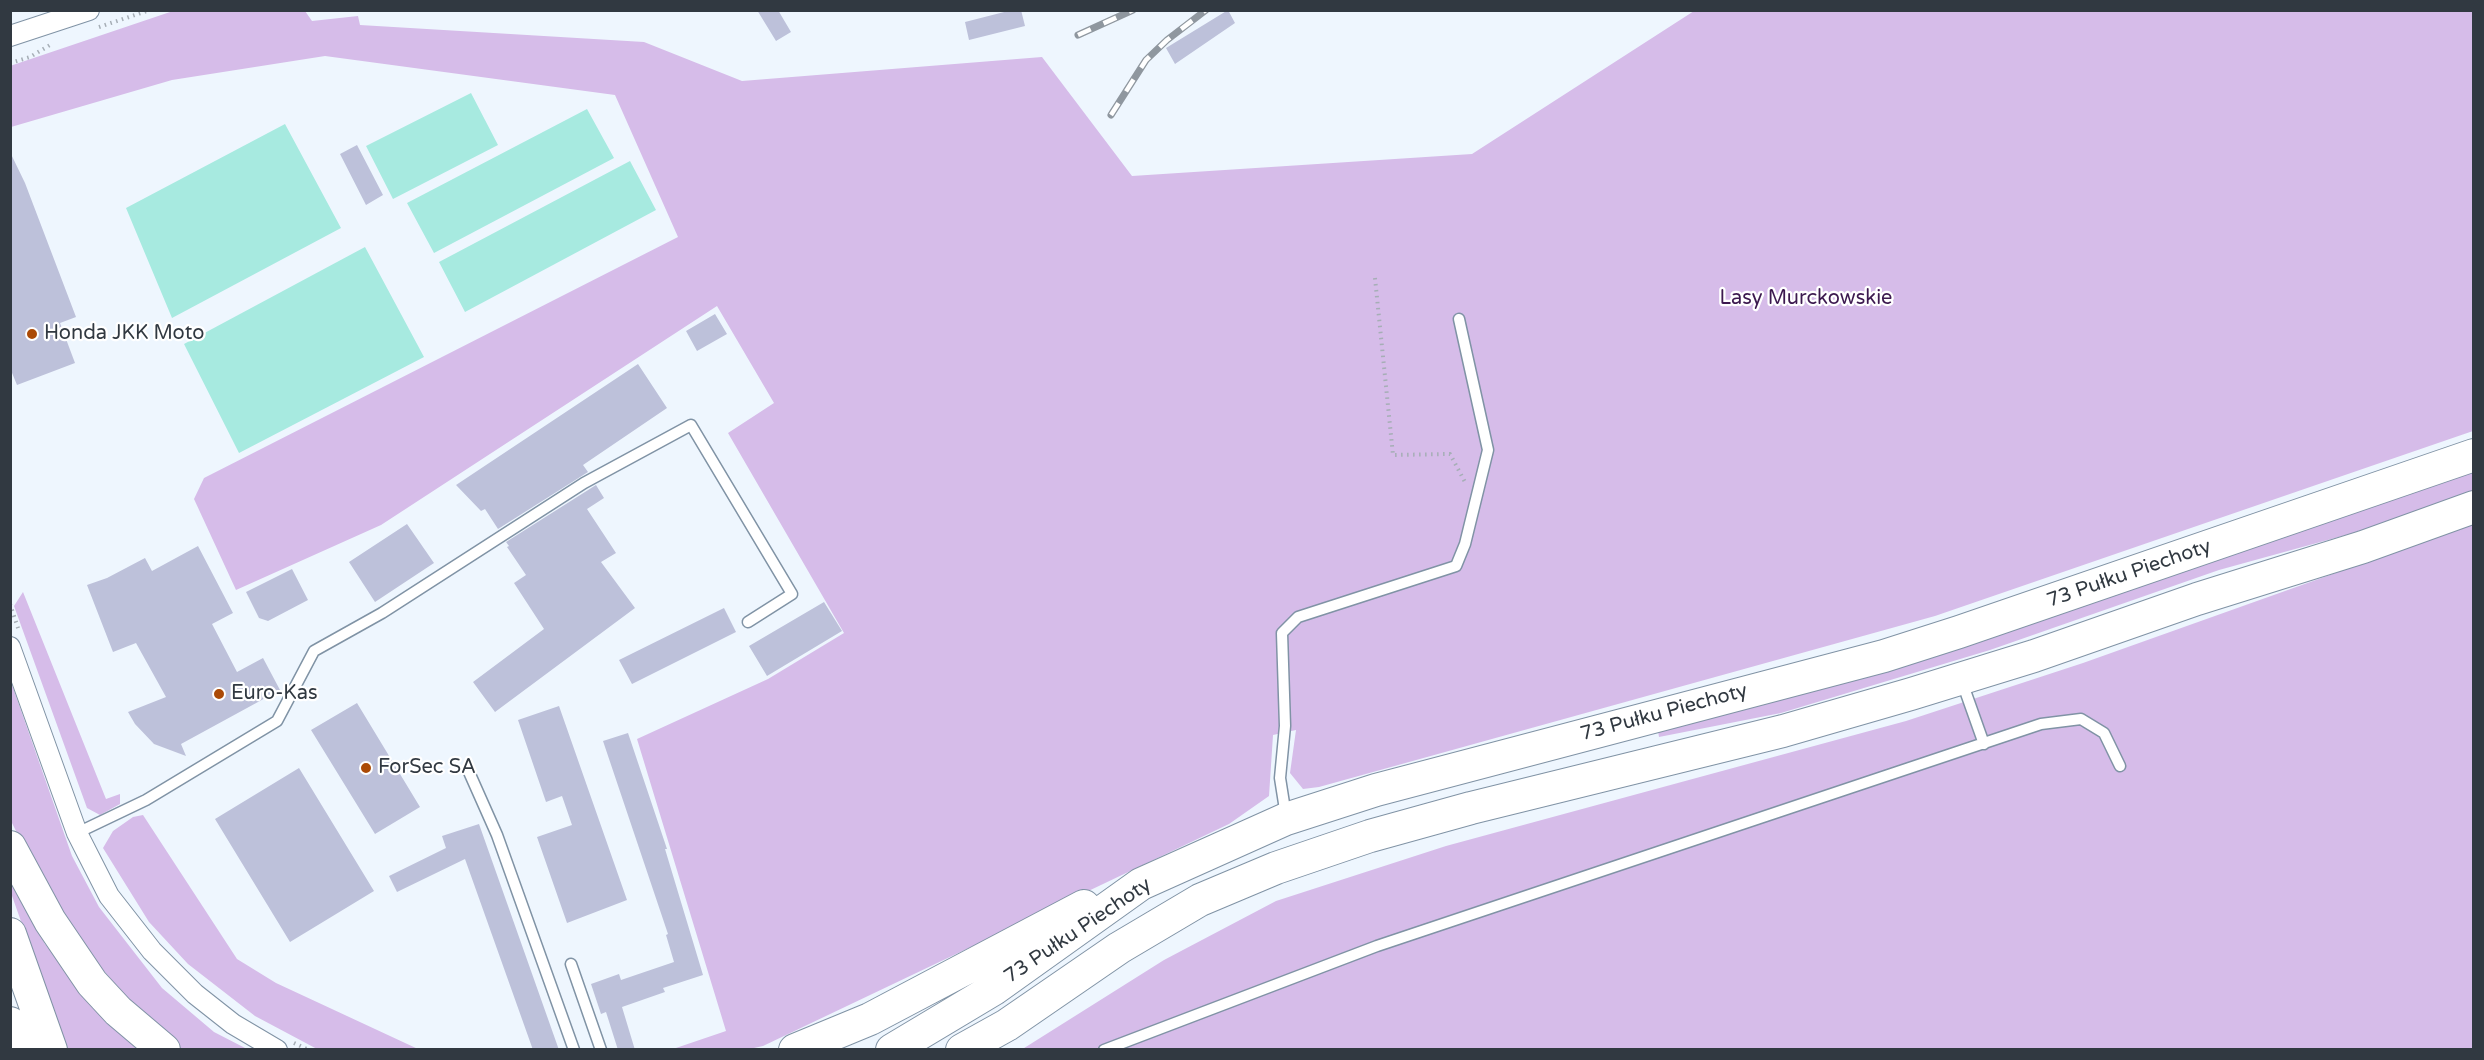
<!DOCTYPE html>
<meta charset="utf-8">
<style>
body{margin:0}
#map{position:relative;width:2484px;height:1060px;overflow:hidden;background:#eef6fe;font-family:"Varela Round",sans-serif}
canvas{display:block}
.frame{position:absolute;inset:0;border:12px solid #313941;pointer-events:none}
</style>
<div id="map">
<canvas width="2484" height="1060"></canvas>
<div class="frame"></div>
</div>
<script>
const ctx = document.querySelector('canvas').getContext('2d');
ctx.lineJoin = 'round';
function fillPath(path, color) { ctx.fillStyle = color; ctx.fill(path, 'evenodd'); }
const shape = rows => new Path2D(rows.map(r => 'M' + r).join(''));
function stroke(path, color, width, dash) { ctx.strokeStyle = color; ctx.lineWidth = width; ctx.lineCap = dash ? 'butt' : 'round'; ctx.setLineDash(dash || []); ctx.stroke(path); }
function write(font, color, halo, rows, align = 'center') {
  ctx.font = font + ' "Varela Round",sans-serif'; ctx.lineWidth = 4.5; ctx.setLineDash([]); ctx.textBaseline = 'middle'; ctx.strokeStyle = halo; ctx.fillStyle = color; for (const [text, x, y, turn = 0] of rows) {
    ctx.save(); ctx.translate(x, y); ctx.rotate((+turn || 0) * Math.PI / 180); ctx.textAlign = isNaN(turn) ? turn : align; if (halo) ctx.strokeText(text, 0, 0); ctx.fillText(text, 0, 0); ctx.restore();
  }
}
const green = shape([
 [176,10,305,11,312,21,358,16,360,25,644,42,742,81,1042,57,1132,176,1472,154,1694,11,2473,11,2473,431,1935,616,1319,787,1303,789,1290,773,1296,730,1273,735,1269,796,1229,824,763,1046,745,1050,673,1049,726,1031,637,739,768,679,844,633,728,433,774,403,717,306,381,525,236,590,194,499,204,478,678,237,615,95,325,56,172,80,11,127,10,66],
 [2473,470,2473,492,2393,522,2219,570,1990,650,1781,713,1659,737,1658,731],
 [2473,524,2473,1049,1021,1050,1164,960,1276,901,1446,846,1906,721,2083,663],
 [23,592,106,799,120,794,120,804,100,815,87,808,14,606],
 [10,679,72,856,99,907,162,988,214,1032,247,1049,181,1049,150,1024,83,947,42,883,11,821],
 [143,815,237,959,276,983,418,1049,317,1049,255,1016,188,964,149,922,103,848,113,831,133,817],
 [10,877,45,944,105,1019,137,1049,66,1049,11,893]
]);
const water = shape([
 [471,93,498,145,393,199,366,146],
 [587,109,614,158,434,253,407,203],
 [285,124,341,228,172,318,126,208],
 [630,161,656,210,465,312,439,262],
 [365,247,424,357,239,453,184,344]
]);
const building = shape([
 [757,10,778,10,791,32,776,41],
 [1012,10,1021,10,1025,26,969,40,965,22],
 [1228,10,1235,23,1175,64,1166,48],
 [357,145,383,195,366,205,340,154],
 [10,152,25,183,76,317,60,323,75,363,17,385,10,368],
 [715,314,727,334,697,351,686,331],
 [638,364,667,408,583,465,588,472,498,529,485,509,481,511,456,485],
 [596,485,604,498,587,509,616,553,601,562,635,608,495,712,473,682,544,629,514,583,526,575,507,547,509,546,506,542],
 [407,524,434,563,375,602,349,562],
 [198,546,233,613,212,624,237,672,263,658,280,690,181,744,186,756,154,744,135,724,128,712,166,697,136,643,113,652,87,585,107,578,145,558,152,571],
 [292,569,308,600,268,621,259,618,246,592],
 [824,602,842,631,767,676,749,646],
 [724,608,736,632,632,684,619,660],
 [357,703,420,807,375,834,311,730],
 [559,706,627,900,567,923,537,837,572,825,562,796,546,802,518,720],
 [628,733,667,849,665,849,703,975,663,988,665,992,622,1007,635,1050,618,1050,606,1012,601,1014,591,984,619,974,621,980,674,962,666,935,668,934,603,741],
 [299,768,374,891,290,942,215,819],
 [479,824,559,1050,533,1050,465,859,397,892,389,876,446,848,442,836]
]);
const path = shape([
 [99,27,150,10],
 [10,63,30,57,50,45],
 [1375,278,1393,455,1450,454,1465,482],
 [10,604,19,631],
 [294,1043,309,1050]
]);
const service = shape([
 [1962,682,1984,744],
 [469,772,497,835,574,1050],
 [1286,816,1280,778,1285,726,1282,633,1298,617,1456,566,1465,544,1488,450,1459,319],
 [77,833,146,800,277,721,314,651,382,613,584,483,691,425,792,594,748,622],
 [571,964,601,1050],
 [1104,1050,1377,946,2041,724,2081,719,2104,733,2120,766]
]);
const minor = shape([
 [10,36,89,10],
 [10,647,77,833,109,896,152,951,195,994,233,1024,277,1050]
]);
const primary = shape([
 [10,847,50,921,92,983,118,1011,164,1050],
 [10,934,51,1050],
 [10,1023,20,1050],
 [795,1050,870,1019,1084,906],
 [892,1050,994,989,1141,884,1286,819,1376,790,1884,656,1959,632,2474,455],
 [962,1050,1007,1025,1119,948,1200,900,1276,868,1370,836,1471,808,1783,731,1911,694,2034,656,2197,599,2363,547,2474,507]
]);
const rail = shape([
 [1078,35,1133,10],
 [1111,115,1146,60,1167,40,1206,10]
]);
const markers = [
 [32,334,6,"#ab4a06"],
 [219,694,6,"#ab4a06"],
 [366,768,6,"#ab4a06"]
];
const parkNames = [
 ["Lasy Murckowskie",1806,299]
];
const poiNames = [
 ["Honda JKK Moto",44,334],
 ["Euro-Kas",231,694],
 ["ForSec SA",378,768]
];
const streetNames = [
 ["73 Pułku Piechoty",2129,574,-19],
 ["73 Pułku Piechoty",1664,713,-15],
 ["73 Pułku Piechoty",1078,931,-34]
];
fillPath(green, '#d6bce9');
fillPath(water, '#a7eae0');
fillPath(building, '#bdc1da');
stroke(service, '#8093a5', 13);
stroke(minor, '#8093a5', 22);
stroke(primary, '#8093a5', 34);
stroke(path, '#a6aeb6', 4, [1.5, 4.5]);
stroke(service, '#fff', 10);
stroke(minor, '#fff', 20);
stroke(primary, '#fff', 32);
stroke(rail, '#8f979f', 7);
stroke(rail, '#fff', 4.5, [14]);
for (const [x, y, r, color] of markers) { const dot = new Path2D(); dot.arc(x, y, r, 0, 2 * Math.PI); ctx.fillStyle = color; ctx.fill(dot); stroke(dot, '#fff', 2); }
write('20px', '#3c194f', '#fff', parkNames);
write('20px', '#313941', '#fff', poiNames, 'left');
write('20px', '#313941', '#fff', streetNames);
</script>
